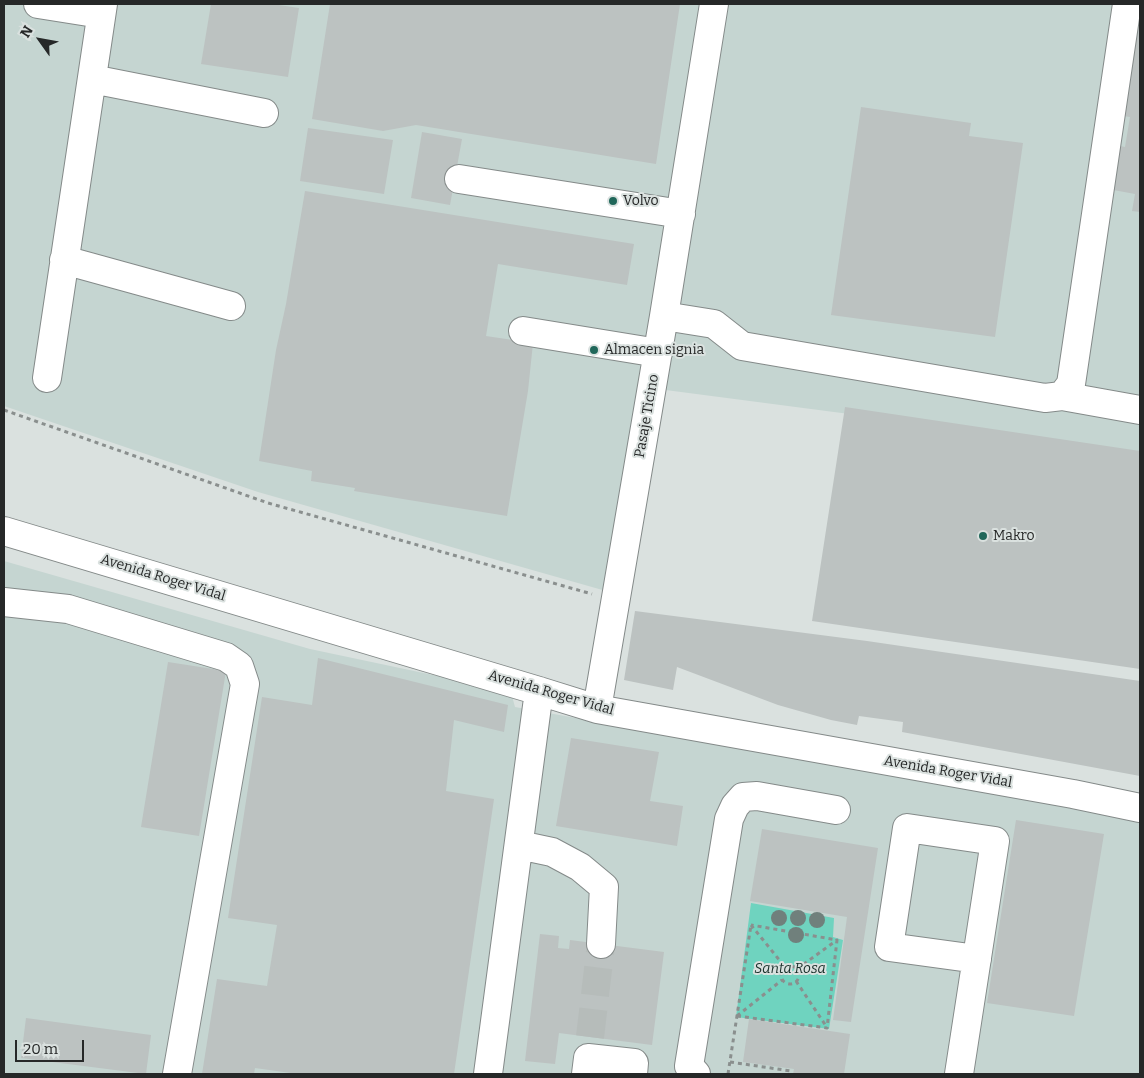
<!DOCTYPE html>
<style>
body{margin:0}
#map{position:relative;width:1144px;height:1078px;overflow:hidden;background:#dae1df;font-family:Bitter,serif}
canvas{display:block}
.frame{position:absolute;inset:0;border:5px solid #262828;pointer-events:none}
.north{position:absolute;left:15px;top:15px;width:50px;height:50px;-webkit-text-stroke:4px #dae1df;paint-order:stroke;rotate:302deg;font-size:14px;font-weight:700;line-height:20px;text-align:center;color:#262828}
.north::after{content:'';display:block;margin:auto;width:18px;height:22px;background:#262828;clip-path:polygon(50% 0,100% 100%,50% 72%,0 100%)}
.scale{position:absolute;left:15px;top:1040px;width:69px;height:22px;box-sizing:border-box;border:2px solid #262828;border-top:0;padding-left:6px;font-size:15px;line-height:18px;white-space:nowrap;color:#262828;-webkit-text-stroke:4px #dae1df;paint-order:stroke}
</style>
<div id="map">
<canvas width="1144" height="1078"></canvas>
<div class="frame"></div>
<div class="north">N</div>
<div class="scale">20 m</div>
</div>
<script>
const ctx = document.querySelector('canvas').getContext('2d');
ctx.lineJoin = 'round';
function fillPath(path, color) { ctx.fillStyle = color; ctx.fill(path, 'evenodd'); }
const shape = rows => new Path2D(rows.map(r => 'M' + r).join(''));
function stroke(path, color, width, dash) { ctx.strokeStyle = color; ctx.lineWidth = width; ctx.lineCap = dash ? 'butt' : 'round'; ctx.setLineDash(dash || []); ctx.stroke(path); }
function write(font, color, halo, rows, align = 'center') {
  ctx.font = font + ' Bitter,serif'; ctx.lineWidth = 4; ctx.setLineDash([]); ctx.textBaseline = 'middle'; ctx.strokeStyle = halo; ctx.fillStyle = color; for (const [text, x, y, turn = 0] of rows) {
    ctx.save(); ctx.translate(x, y); ctx.rotate((+turn || 0) * Math.PI / 180); ctx.textAlign = isNaN(turn) ? turn : align; if (halo) ctx.strokeText(text, 0, 0); ctx.fillText(text, 0, 0); ctx.restore();
  }
}
const built = shape([
 [4,4,1140,4,1140,452,658,389,604,721,1140,821,1140,1074,4,1074,4,561,310,649,504,690,512,696,515,707,587,720,606,591,258,492,4,406]
]);
const green = shape([
 [751,903,834,918,833,937,843,940,829,1029,736,1017]
]);
const building = shape([
 [211,4,272,4,299,8,288,77,201,64],
 [330,4,680,4,656,164,416,125,383,131,312,119],
 [1131,17,1140,19,1140,212,1132,211,1135,194,1108,189,1115,145,1125,147,1130,117,1116,115],
 [861,107,971,123,969,136,1023,143,995,337,831,315],
 [308,128,393,140,384,194,300,181],
 [422,132,462,139,450,205,411,198],
 [305,191,634,244,627,285,498,264,486,336,533,343,528,391,507,516,354,491,355,488,311,481,312,471,259,461,276,350,286,304],
 [845,407,1140,451,1140,669,812,621],
 [635,611,867,641,1140,681,1140,776,902,732,903,722,859,716,857,725,831,720,778,705,677,667,673,690,624,680],
 [318,658,508,705,504,732,454,720,446,791,494,799,454,1074,298,1074,255,1068,254,1074,202,1074,217,979,267,986,277,925,228,918,262,697,312,705],
 [168,662,226,671,199,836,141,827],
 [571,738,659,752,650,801,683,806,677,846,556,826],
 [1016,820,1104,834,1074,1016,987,1003],
 [762,829,878,848,851,1022,833,1020,847,917,750,901],
 [540,934,559,936,558,948,569,949,570,940,664,952,652,1045,559,1033,555,1064,525,1061],
 [26,1018,151,1035,146,1074,21,1058],
 [749,1019,850,1034,844,1074,793,1074,794,1069,743,1062]
]);
const minorTunnel = shape([
 [590,1037,601,944]
]);
const path = shape([
 [4,410,268,503,592,594],
 [751,925,785,967],
 '781 975a9 9 0 1 1 18 0a9 9 0 1 1-18 0Z',
 [797,969,837,940],
 [796,981,826,1026],
 [737,1016,827,1028,837,940,751,925],
 [737,1016,782,980],
 [730,1062,791,1071,791,1074],
 [728,1074,751,925]
]);
const minor = shape([
 [38,4,101,14],
 [92,79,264,113],
 [459,179,681,214],
 [64,260,231,306],
 [664,316,714,324,742,346,1045,398,1062,396,1140,410],
 [523,331,658,353],
 [47,378,103,4],
 [1062,396,1071,384,1127,4],
 [4,531,539,691,597,709,1073,794,1140,808],
 [4,602,68,609,226,657,239,666,245,684,177,1074],
 [597,709,664,316,714,4],
 [519,845,552,852,580,867,604,887,601,944],
 [488,1074,539,691],
 [586,1074,588,1058,634,1063,633,1074],
 [696,1074,689,1066,729,819,735,806,743,797,757,796,836,810],
 [959,1074,995,841,907,828,889,947,977,959]
]);
const trees = [
 [779,918],
 [798,918],
 [817,920],
 [796,935]
];
const markers = [
 [613,201,5,"#20675a"],
 [594,350,5,"#20675a"],
 [983,536,5,"#20675a"]
];
const poiNames = [
 ["Volvo",623,201],
 ["Almacen signia",604,350],
 ["Makro",993,536]
];
const streetNames = [
 ["Pasaje Ticino",647,416,-80],
 ["Avenida Roger Vidal",163,578,17],
 ["Avenida Roger Vidal",551,693,16],
 ["Avenida Roger Vidal",948,772,10]
];
const parkNames = [
 ["Santa Rosa",790,969]
];
fillPath(built, '#c5d5d1');
fillPath(green, '#6fd3bf');
fillPath(building, '#bcc2c1');
stroke(minorTunnel, '#b6bcba', 28, [28, 14]);
stroke(minor, '#848a89', 30);
stroke(path, '#8a8f8e', 3, [4, 4]);
stroke(minor, '#fff', 28);
ctx.fillStyle = '#70807c';
for (const [x, y] of trees) { ctx.beginPath(); ctx.arc(x, y, 8, 0, 2 * Math.PI); ctx.fill(); }
for (const [x, y, r, color] of markers) { const dot = new Path2D(); dot.arc(x, y, r, 0, 2 * Math.PI); ctx.fillStyle = color; ctx.fill(dot); stroke(dot, '#dae1df', 2); }
write('14px', '#262828', '#dae1df', poiNames, 'left');
write('14px', '#262828', '#dae1df', streetNames);
write('italic 14px', '#1a302b', '#dae1df', parkNames);
</script>
